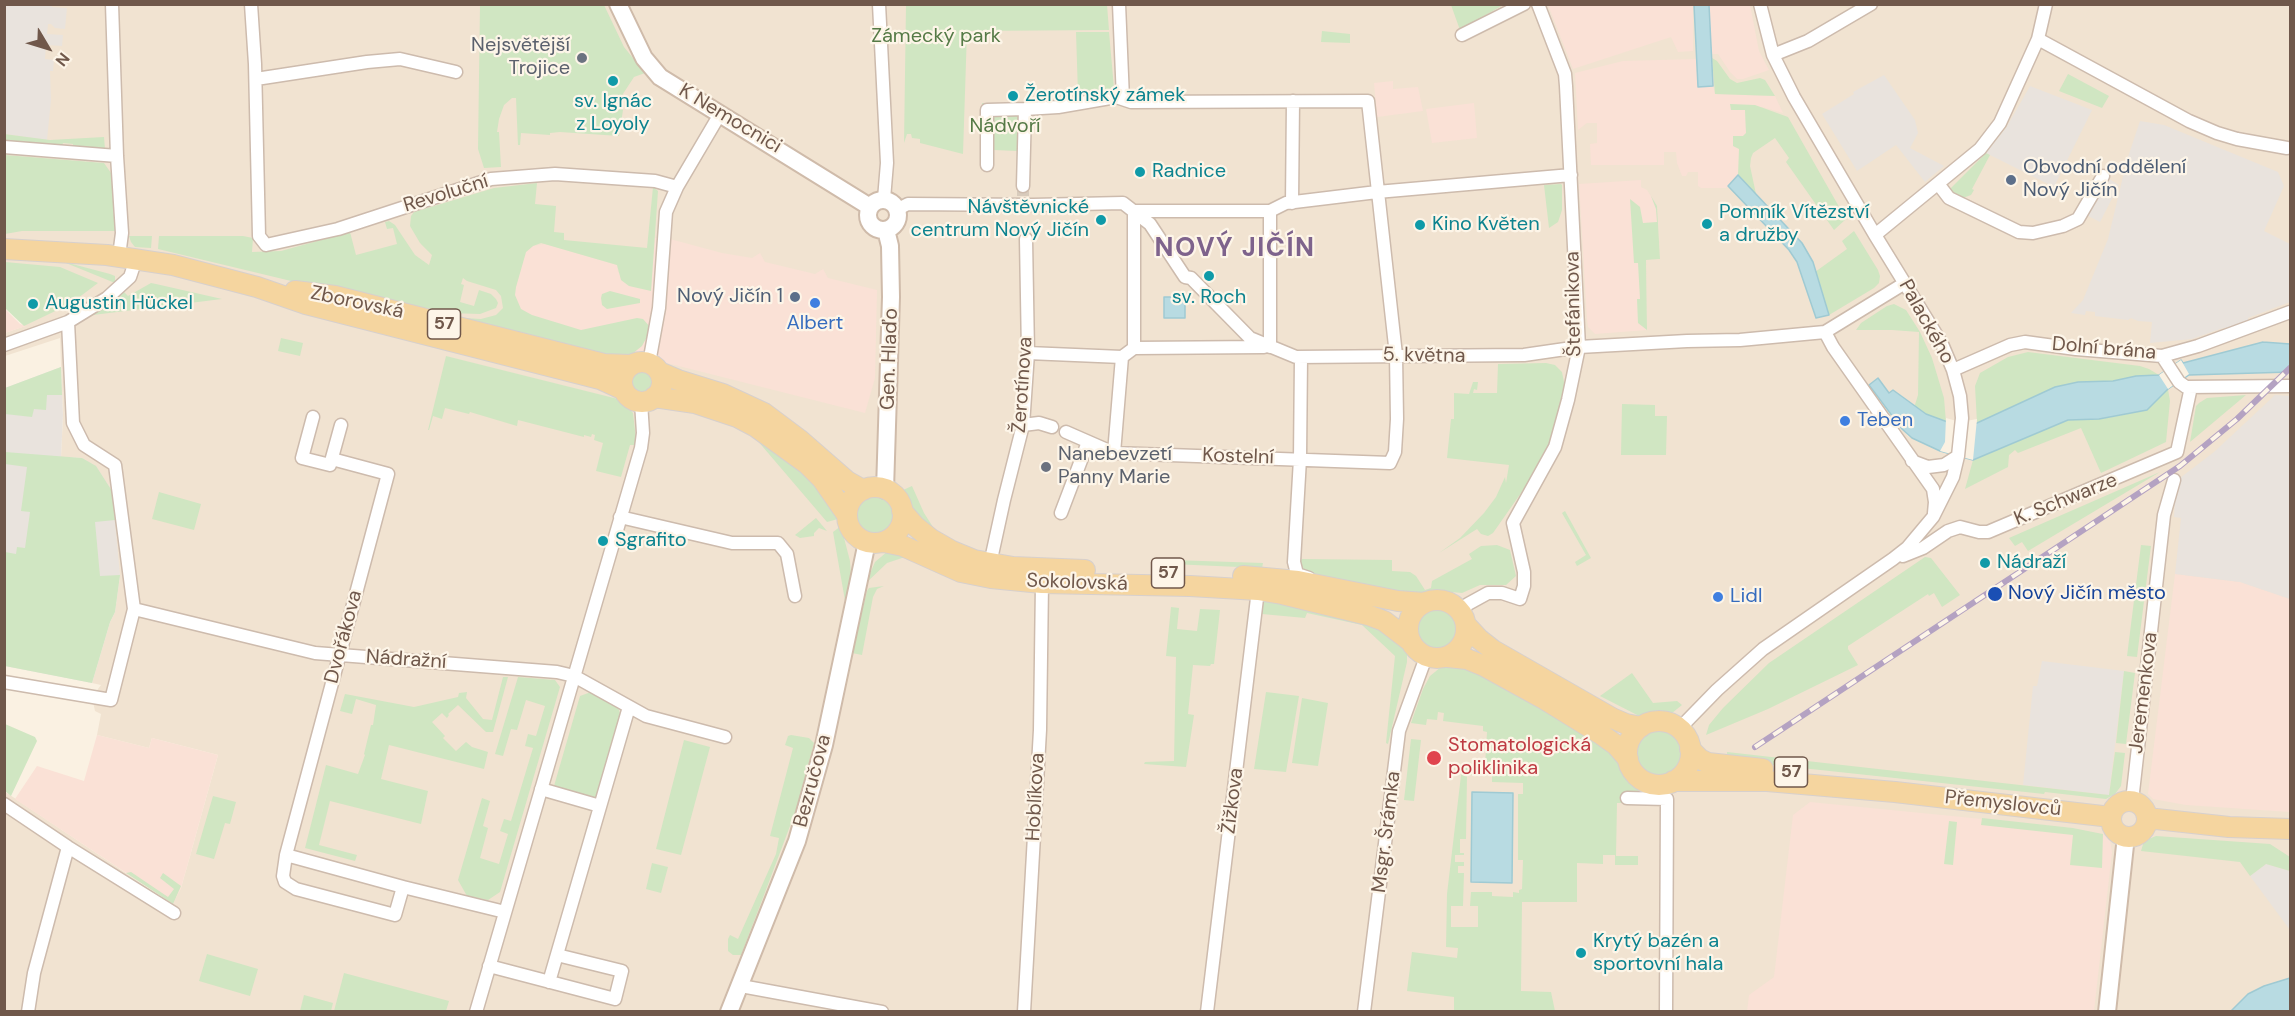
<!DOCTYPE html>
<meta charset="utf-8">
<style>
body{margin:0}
#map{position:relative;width:2295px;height:1016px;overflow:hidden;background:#faf1e2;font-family:"DM Sans",sans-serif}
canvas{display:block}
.frame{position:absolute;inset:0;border:6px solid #70584b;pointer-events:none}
.north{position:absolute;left:18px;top:18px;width:60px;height:60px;-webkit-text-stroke:4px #fdf5e8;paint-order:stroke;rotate:128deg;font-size:16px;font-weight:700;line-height:24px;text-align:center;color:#70584b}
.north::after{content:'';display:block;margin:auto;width:21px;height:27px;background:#70584b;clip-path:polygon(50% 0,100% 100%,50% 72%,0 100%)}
</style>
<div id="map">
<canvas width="2295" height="1016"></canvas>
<div class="frame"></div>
<div class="north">N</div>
</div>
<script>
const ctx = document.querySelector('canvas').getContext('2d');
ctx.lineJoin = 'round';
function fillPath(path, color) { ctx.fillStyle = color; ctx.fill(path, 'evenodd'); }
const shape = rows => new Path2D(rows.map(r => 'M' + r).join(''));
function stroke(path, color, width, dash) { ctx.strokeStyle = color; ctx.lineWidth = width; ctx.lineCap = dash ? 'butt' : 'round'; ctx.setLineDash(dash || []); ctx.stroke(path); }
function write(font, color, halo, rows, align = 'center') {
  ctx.font = font + ' "DM Sans",sans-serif'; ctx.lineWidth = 4.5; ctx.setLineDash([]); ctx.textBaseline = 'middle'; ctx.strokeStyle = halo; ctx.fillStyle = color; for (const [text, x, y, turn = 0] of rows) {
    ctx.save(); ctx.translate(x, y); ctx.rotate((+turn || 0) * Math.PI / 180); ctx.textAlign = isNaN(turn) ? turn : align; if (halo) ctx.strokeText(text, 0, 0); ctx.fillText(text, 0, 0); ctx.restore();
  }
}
const residential = shape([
 [5,5,1694,5,1698,87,1713,85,1709,5,2290,5,2290,344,2263,342,2159,375,1977,423,1960,425,1914,408,1902,396,1890,393,1875,395,1908,436,1940,451,2168,389,2189,374,2290,372,2290,978,2264,986,2231,1011,5,1011,4,791,172,904,181,888,190,856,218,755,152,738,149,748,97,735,101,714,95,711,92,697,101,685,92,683,110,622,115,612,120,575,82,458,61,457,63,415,60,338,5,356,5,333,25,326,5,308]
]);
const commercial = shape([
 [1548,5,1693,5,1693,51,1678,52,1671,37,1573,69],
 [1709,5,1750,5,1759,51,1769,70,1743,79,1737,79,1730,72,1718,54,1712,54],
 [1696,59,1698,87,1713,86,1715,94,1775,96,1783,113,1762,107,1745,110,1746,133,1743,136,1733,136,1739,149,1740,174,1726,188,1701,188,1698,186,1698,172,1688,172,1686,176,1682,176,1677,163,1676,152,1664,152,1664,165,1591,165,1590,144,1597,143,1597,123,1587,123,1578,130,1575,73,1623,61],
 [1393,81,1393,89,1418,87,1423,111,1377,117,1374,83],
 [1474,103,1477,138,1432,143,1426,109],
 [1641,180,1641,187,1647,190,1657,206,1660,259,1646,260,1647,330,1595,334,1588,327,1587,320,1579,184],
 [655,238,670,239,722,253,752,258,760,253,765,262,815,274,823,269,828,278,877,290,875,378,865,413,635,355,630,357,503,332,526,252,533,246,545,244,617,265,618,272,651,291],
 [4,308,20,324,26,326,5,333],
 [2175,574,2240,582,2290,599,2290,812,2186,805,2153,799,2148,794],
 [97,735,149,748,152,738,218,755,190,856,181,888,173,904,15,799,37,766,84,781],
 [1810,802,2073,828,2103,834,2110,841,2112,852,2094,1011,1747,1012,1749,995,1774,977,1793,815]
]);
const industrial = shape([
 [5,4,52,5,52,7,67,8,65,29,55,28,51,24,48,24,47,34,63,35,62,46,46,45,45,59,54,60,53,71,50,71,51,100,47,140,5,134],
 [1884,75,1915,120,1918,133,1910,148,1944,166,1925,182,1896,145,1857,171,1822,114,1854,94,1853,92],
 [2030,86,2092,110,2054,187,1986,153,2006,128],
 [2140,121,2164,125,2278,172,2284,186,2264,231,2290,244,2290,302,2248,318,2248,323,2220,329,2192,339,2150,343,2152,322,2138,321,2131,318,2128,320,2095,316,2095,312,2086,311,2085,315,2071,313,2083,300,2108,239,2127,160],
 [2098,172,2119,185,2100,222,2078,211],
 [61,367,63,415,61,457,82,458,96,466,112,491,120,575,115,612,110,622,92,683,5,666,5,388],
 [2275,395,2290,396,2290,599,2240,582,2175,574,2181,518,2174,517,2176,481,2214,452],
 [2042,661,2124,671,2109,795,2023,785,2033,686,2037,686],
 [2266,864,2290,871,2290,930,2250,876]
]);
const green = shape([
 [480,5,604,5,624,47,645,73,634,77,615,106,623,110,619,136,560,132,550,133,550,135,521,133,520,145,518,145,516,98,512,98,504,105,499,119,497,132,499,132,501,167,484,168,478,149],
 [906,5,1107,5,1109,30,967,31,963,154,920,143,920,139,912,138,911,134,907,134,904,143],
 [1451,5,1503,5,1460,30],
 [1322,31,1350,34,1350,43,1321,42],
 [1076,32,1109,32,1114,88,1061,99,1061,94,1078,94],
 [1712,58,1717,61,1730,79,1737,83,1760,78,1765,80,1775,96,1715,94],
 [2068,74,2109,96,2102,108,2059,91],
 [1025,99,1031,99,1018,186,1017,151,994,150,994,165,981,165,982,103,1024,103],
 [1730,104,1755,105,1788,117,1846,219,1834,230,1786,162,1789,158,1775,138,1753,153,1751,158,1750,166,1756,194,1738,175,1739,149,1733,146,1733,136,1743,136,1746,133,1745,110,1731,110],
 [4,134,50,140,104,137,105,149,73,148,73,144,63,143,61,148,5,144],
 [1986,153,1990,155,1972,189,1974,190,1971,195,1960,199,1953,196,1949,190],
 [5,155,104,163,111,173,115,231,22,231,5,234],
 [537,183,535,204,556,206,554,232,564,233,564,240,647,248,653,187,658,191,651,291,629,286,621,280,617,265,541,243,533,246,526,252,516,287,515,295,521,309,532,315,581,330,637,318,643,319,650,327,649,333,642,346,632,354,604,355,454,320,464,318,481,319,496,315,503,308,501,296,496,290,467,281,463,278,461,284,464,285,460,302,474,306,479,290,491,294,496,299,498,303,496,308,480,314,449,313,445,318,158,249,159,236,243,236,253,238,252,252,281,251,350,232,356,255,397,244,393,228,387,229,385,222,389,221,395,225,415,255,429,265,432,255,420,243,410,226,411,216,414,212,494,188],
 [1561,184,1562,185,1562,210,1558,222,1549,228,1544,185],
 [1651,196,1657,206,1660,259,1646,260,1647,330,1638,323,1637,299,1640,299,1638,263,1634,263,1630,199,1640,207,1643,223,1657,222,1656,209],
 [1854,231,1878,270,1880,276,1879,283,1874,288,1829,315,1815,272,1847,249,1842,241],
 [129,236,152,236,151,248,135,247,131,242],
 [61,261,110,274,115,276,115,283],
 [5,262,60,267,98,283,70,304,24,326,5,308],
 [151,283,156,284,222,299,93,315,124,292,128,296],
 [610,291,640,299,640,303,607,309,602,305,601,298,602,294],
 [1894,304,1906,310,1920,332,1932,358,1944,398,1946,422,1926,415,1914,408,1918,395,1919,332,1892,330,1856,330,1861,323,1887,306],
 [281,338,303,343,300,356,278,351],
 [2028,352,2140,366,2149,369,2159,375,2136,376,2113,381,2078,382,2055,387,1977,423,1975,386,1980,373,2008,357],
 [446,356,622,400,633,413,636,439,634,445,630,445,621,477,596,471,603,443,594,440,595,435,592,434,591,437,584,435,584,437,518,420,517,426,470,412,469,414,445,408,442,419,433,416,429,430,428,430],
 [1546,363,1555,365,1562,372,1565,387,1553,436,1528,483,1493,533,1488,536,1481,534,1477,529,1439,553,1460,538,1484,513,1496,497,1505,477,1506,483,1509,465,1447,458,1451,419,1454,419,1454,393,1469,394,1473,382,1478,382,1477,390,1474,389,1473,393,1497,393,1498,364],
 '628 381a14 14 0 1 1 28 0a14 14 0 1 1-28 0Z',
 [61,367,62,395,47,395,46,410,34,409,32,417,5,414,5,388],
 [2168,389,2170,401,2166,442,2101,473,2081,428,2018,453,2015,450,2009,455,2008,467,1965,489,1973,460,1977,458,2068,420,2107,418,2147,410],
 [2246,395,2190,442,2196,406,2199,403,2207,398],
 [1622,404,1655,405,1655,416,1667,416,1666,455,1621,455],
 [751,433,784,452,828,498,838,519,827,522],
 [5,452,82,458,96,466,112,491,115,520,95,522,100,576,120,575,115,612,110,622,92,683,5,666,5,552,16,554,17,547,25,548,30,512,21,511,27,467,5,464],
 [2160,472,2028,551,2022,542,2015,546,2009,538],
 [912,486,924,513,933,527,931,530,918,517,903,490],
 [159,492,201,504,194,530,152,519],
 '856 516a19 19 0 1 1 38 0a19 19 0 1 1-38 0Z',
 [1565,511,1591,558,1577,566,1575,562,1586,555,1562,513],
 [816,518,827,531,819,528,814,533,814,536,800,538,795,535],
 [841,526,850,561,851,575,851,595,847,612,833,532],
 [1497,545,1510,550,1516,576,1506,585,1480,585,1462,593,1440,591,1426,594,1407,595,1302,572,1299,562,1302,559,1392,560,1392,571,1410,572,1416,576,1425,590,1431,588,1432,581,1472,559,1469,554,1481,546],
 [2141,545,2151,546,2137,657,2127,656],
 [888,551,910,558,902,558,887,563,866,583,875,562],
 [1925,557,1931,558,1960,595,1942,607,1934,593,1929,596,1928,594,1848,646,1848,649,1858,665,1768,709,1706,735,1709,725,1723,708,1769,663],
 [1172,560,1263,563,1262,568,1171,564],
 [884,586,877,589,873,597,862,655,852,653,867,591,869,588],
 [1267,598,1355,616,1400,639,1407,651,1407,662,1388,744,1386,743,1395,656,1362,625,1307,613,1305,618,1262,614,1263,603],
 '1414 629a23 23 0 1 1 46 0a23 23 0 1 1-46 0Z',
 [1171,607,1179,608,1177,629,1197,631,1200,609,1220,610,1214,664,1211,664,1210,666,1193,665,1188,714,1194,715,1186,767,1144,764,1145,762,1174,761,1176,657,1166,656],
 [1456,663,1472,665,1619,755,1629,775,1641,785,1651,790,1662,790,1627,792,1627,803,1617,803,1616,856,1638,856,1638,865,1615,865,1615,855,1603,855,1603,864,1577,863,1577,902,1522,902,1521,991,1551,992,1555,1011,1454,1011,1454,997,1407,991,1412,952,1457,958,1458,948,1446,947,1447,894,1462,767,1485,766,1487,732,1483,731,1483,726,1443,721,1444,713,1438,712,1437,720,1427,719,1426,725,1411,723,1423,689,1430,676,1441,667],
 [1467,775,1492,775,1492,782,1523,783,1523,794,1518,794,1518,860,1523,860,1522,889,1519,890,1519,893,1513,892,1513,897,1492,896,1492,892,1471,892,1470,906,1478,906,1478,927,1451,927,1451,906,1463,906,1464,873,1458,873,1458,866,1464,866,1464,862,1455,862,1455,855,1464,855,1464,853,1460,853,1460,839,1466,839],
 [2124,671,2135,673,2126,744,2116,743],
 [1632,673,1653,703,1677,701,1682,705,1672,713,1643,718,1600,696],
 [503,677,508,677,493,732,486,732,458,705,448,714,449,715,447,718,442,713,432,722,445,736,443,738,456,751,466,742,472,747,488,752,484,769,389,745,381,779,428,791,421,824,330,801,319,845,357,855,355,861,305,848,326,765,358,774,365,755,364,754,371,725,373,725,376,705,356,699,352,714,340,711,345,694,414,707,458,697,459,693,467,692,466,698,483,719,492,720],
 [518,677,555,680,560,687,500,892,488,900,467,896,458,880,482,798,490,801,483,826,488,828,480,858,499,864,508,834,500,831,504,819,511,821,533,748,525,746,528,734,536,736,545,706,526,700,517,730,511,729,503,756,495,754],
 [591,692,618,707,620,713,596,798,554,786,580,696],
 [1266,692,1299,696,1286,772,1254,769],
 [1302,698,1328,703,1318,766,1292,763],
 [5,724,35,737,37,741,11,796,5,791],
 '1637 753a22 22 0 1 1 44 0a22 22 0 1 1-44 0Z',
 [791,735,809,738,814,743,796,810,761,903,741,955,733,955,728,951,728,939,730,935,738,939,776,854,779,838,770,836,793,748,785,745,788,736],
 [1411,739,1421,740,1414,801,1404,800],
 [684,740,710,747,681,855,656,849],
 [1727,752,2109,795,2115,752,2125,753,2121,786,2115,794,2106,799,2045,792,2044,794,1727,760],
 [213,796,236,802,230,824,225,823,214,859,196,854],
 [1982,818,2073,828,2103,834,2102,868,2070,865,2073,835,1981,825],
 [1949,821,1957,822,1953,865,1944,864],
 [2156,836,2270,844,2290,857,2290,871,2266,864,2250,876,2240,862,2141,851,2144,841],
 [652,863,668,867,661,893,646,889],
 [131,872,168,897,174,889,160,878,163,873,181,886,173,904,126,873],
 [207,954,258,969,250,996,199,981],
 [344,973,449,1001,446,1011,334,1011],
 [304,995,333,1003,331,1011,300,1011]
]);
const water = shape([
 [1694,5,1709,5,1713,86,1698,87,1694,5],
 [1738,175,1802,243,1813,262,1829,315,1816,318,1797,262,1789,250,1728,186,1738,175],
 [1164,297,1185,297,1185,318,1164,318,1164,297],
 [2263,342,2290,344,2290,372,2189,375,2168,389,2147,410,2099,419,2068,420,1973,460,1940,451,1912,438,1902,429,1869,385,1878,378,1889,393,1893,390,1926,414,1953,424,1977,423,2055,387,2078,382,2113,381,2136,376,2159,375,2181,360,2183,363,2263,342],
 [1472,792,1513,793,1512,883,1471,882,1472,792],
 [2290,978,2290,1011,2231,1011,2248,994,2264,986,2290,978]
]);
const pier = shape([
 [2181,360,2189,374,2168,389,2159,375],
 [1946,418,1960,422,1977,419,1973,460,1940,451,1945,442]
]);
const streetTunnel = shape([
 [1023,186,1023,196]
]);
const street = shape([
 [112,4,117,156,122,233,119,256],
 [251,4,255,64,259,236,266,245,338,229,491,179,555,174,655,181,677,187],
 [879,4,887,163,884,199],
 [1119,4,1123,99],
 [1462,35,1524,4],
 [2038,39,2189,121,2217,133,2237,139,2287,148],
 [1773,55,1808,41,1871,4],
 [256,79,367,62,400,59,456,72],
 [4,147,117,156],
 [987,165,987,110,1025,109],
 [1939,185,1949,198,2019,232,2033,233,2063,226,2078,219,2103,176],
 [1023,186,1025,109,1058,107,1116,97,1131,102,1368,101,1396,355,1397,419,1395,452,1390,463,1114,453,1066,432],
 [1292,203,1293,101],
 [898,209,908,204,1033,205,1123,203,1150,224,1185,277,1191,278,1250,338,1296,357,1524,355,1579,347,1687,341,1740,340,1825,332,1905,283],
 [1134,211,1270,211,1286,203,1377,192,1571,175],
 [1134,211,1134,348,1264,347],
 [1270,211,1270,347],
 [1875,235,1980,149,2000,123,2038,39,2046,4],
 [1825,332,1833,347,1933,489,1935,502,1934,513],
 [4,345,68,322,107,298,130,277,136,259],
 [1028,353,1122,357],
 [2162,356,2179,382,2186,387,2290,386],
 [1301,357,1300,459,1294,562,1297,574,1309,578],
 [649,363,659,308,666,212,677,187,720,114],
 [1953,370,2010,345,2025,342,2076,349,2162,356,2198,346,2290,312],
 [313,417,302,458,330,465,341,425],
 [1023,425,1039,423,1052,427],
 [1114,453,1122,357,1134,348],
 [332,459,388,474,286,855,283,876,285,882,296,889,395,915,403,887],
 [1912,461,1928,467,1944,465,1958,456],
 [1061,513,1088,442],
 [620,517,732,543,778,543,787,554,795,596],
 [1903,556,1923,548,1948,531,1960,527,1979,532,1988,532,2177,452,2191,387],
 [990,564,1004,500,1023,425,1028,353,1026,239],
 [134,609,315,653,557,672,574,676,646,716,725,737],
 [1461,611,1468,604,1488,593,1502,593,1520,599,1524,586,1524,572,1513,523,1555,447,1568,400,1579,347,1566,86,1565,74,1538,4],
 [4,682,111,700,134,609,115,465,84,445,73,423,68,322],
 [1679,729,1717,690,1763,649,1893,559,1907,548,1933,517,1953,477,1958,456,1962,418,1960,396,1953,370,1942,344,1875,235,1794,97,1773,55,1760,4],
 [541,789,600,806],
 [1627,798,1667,799,1666,1012],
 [2132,801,2164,515,2174,480],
 [4,804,68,847,174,913],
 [286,855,403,887,505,912],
 [489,966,615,999,622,971,557,955],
 [549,982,629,707],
 [741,986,882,1012],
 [28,1012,34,973,68,847],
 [476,1012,641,448,643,433,641,402],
 [1024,1012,1040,730,1042,583],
 [1207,1012,1258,590],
 [1364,1012,1399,731,1426,657]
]);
const secondary = shape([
 [618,4,644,58,660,77,870,207],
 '868 215a15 15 0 1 1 30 0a15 15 0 1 1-30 0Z',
 [885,490,891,297,890,246,886,230],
 [729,1012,797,841,824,745,867,542],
 [2107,1012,2126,836]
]);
const primary = shape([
 [4,249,107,255,173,265,257,287,306,304,600,379,624,390],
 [295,291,335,296,604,364,630,365],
 '622 382a20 20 0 1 1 40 0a20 20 0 1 1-40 0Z',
 [659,372,678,380,723,394,764,413,800,440,847,481,863,490],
 [654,397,695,403,737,417,756,427,807,464,822,479,847,515],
 '847 515a28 28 0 1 1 56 0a28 28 0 1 1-56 0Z',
 [902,511,915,526,931,539,952,551,974,560,1013,567,1085,570],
 [884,542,903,546,961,572,991,578,1042,583,1190,586,1258,590,1282,594,1368,615,1384,621,1410,641],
 [1243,576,1298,581,1398,601,1424,603],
 '1408 629a29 29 0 1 1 58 0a29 29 0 1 1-58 0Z',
 [1467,626,1479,639,1493,650,1612,718,1626,724,1641,727],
 [1448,657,1467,659,1484,666,1544,699,1602,735,1616,745,1628,759],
 '1627 753a32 32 0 1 1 64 0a32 32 0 1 1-64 0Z',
 [1690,749,1700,759,1708,763,1763,769],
 [1673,781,1767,781,1895,792,2111,817],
 '2111 819a18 18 0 1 1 36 0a18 18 0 1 1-36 0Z',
 [2147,818,2229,827,2290,829]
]);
const rail = shape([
 [1755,747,2180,466,2237,419,2290,368]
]);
const markers = [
 [582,58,6,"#6b7280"],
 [613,81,6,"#0f9aa8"],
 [1013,96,6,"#0f9aa8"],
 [1140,172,6,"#0f9aa8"],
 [2011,180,6,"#5c6f8a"],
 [1101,220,6,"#0f9aa8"],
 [1707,224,6,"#0f9aa8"],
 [1420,225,6,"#0f9aa8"],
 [1209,276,6,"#0f9aa8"],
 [795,297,6,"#5c6f8a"],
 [815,303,6,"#3f7fe0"],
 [33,304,6,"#0f9aa8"],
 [1845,421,6,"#3f7fe0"],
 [1046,467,6,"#6b7280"],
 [603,541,6,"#0f9aa8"],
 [1985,563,6,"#0f9aa8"],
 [1995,594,8,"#1a4fb4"],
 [1718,597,6,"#3f7fe0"],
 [1434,758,8,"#e0444e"],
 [1581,953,6,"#0f9aa8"]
];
const shields = [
 [444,324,33],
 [1168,573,33],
 [1791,772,33]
];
const shieldNames = [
 ["57",444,324],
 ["57",1168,573],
 ["57",1791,772]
];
const parkNames = [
 ["Zámecký park",936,37],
 ["Nádvoří",1005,127]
];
const worshipNames = [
 ["Nejsvětější",570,46],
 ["Trojice",570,69],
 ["Nanebevzetí",1058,455,"left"],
 ["Panny Marie",1058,478,"left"]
];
const cultureNames = [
 ["Žerotínský zámek",1025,96],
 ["sv. Ignác",613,102,"center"],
 ["z Loyoly",613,125,"center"],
 ["Radnice",1152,172],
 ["Návštěvnické",1089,208,"right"],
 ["centrum Nový Jičín",1089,231,"right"],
 ["Pomník Vítězství",1719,213],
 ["a družby",1719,236],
 ["Kino Květen",1432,225],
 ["sv. Roch",1209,298,"center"],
 ["Augustin Hückel",45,304],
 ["Sgrafito",615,541],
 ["Nádraží",1997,563],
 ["Krytý bazén a",1593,942],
 ["sportovní hala",1593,965]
];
const streetNames = [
 ["K Nemocnici",730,119,31],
 ["Revoluční",446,194,-17],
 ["Zborovská",357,303,12],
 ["Štefánikova",1574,304,-91],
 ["Palackého",1926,322,61],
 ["Dolní brána",2104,349,5],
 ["5. května",1424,356,1],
 ["Gen. Hlaďo",890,359,-88],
 ["Žerotínova",1023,385,-86],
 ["Kostelní",1238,457,2],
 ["K. Schwarze",2066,500,-22],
 ["Sokolovská",1077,583,2],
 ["Dvořákova",344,637,-75],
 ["Nádražní",406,660,4],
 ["Jeremenkova",2144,693,-83],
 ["Bezručova",813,781,-75],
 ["Hoblíkova",1036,797,-87],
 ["Žižkova",1233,801,-83],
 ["Přemyslovců",2003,804,6],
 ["Msgr. Šrámka",1387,832,-83]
];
const serviceNames = [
 ["Obvodní oddělení",2023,168],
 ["Nový Jičín",2023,191],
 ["Nový Jičín 1",783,297,"right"]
];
const shopNames = [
 ["Albert",815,324,"center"],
 ["Teben",1857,421],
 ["Lidl",1730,597]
];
const transitNames = [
 ["Nový Jičín město",2008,594]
];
const healthNames = [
 ["Stomatologická",1448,746],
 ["poliklinika",1448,769]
];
const districtNames = [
 ["NOVÝ JIČÍN",1235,249]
];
fillPath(residential, '#f1e3d1');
fillPath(commercial, '#fae1d6');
fillPath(industrial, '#e9e3dd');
fillPath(green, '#d0e6c2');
fillPath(water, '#b8dbe2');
stroke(water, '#9fcad3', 1.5);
fillPath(pier, '#faf1e2');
stroke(streetTunnel, '#d8cbbc', 12, [12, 6]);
stroke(street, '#cdbbad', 15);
stroke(secondary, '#cfbbaa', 20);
stroke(primary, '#d7d0cd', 22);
stroke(street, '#fff', 12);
stroke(secondary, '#fff', 16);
stroke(primary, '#f5d59f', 20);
stroke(rail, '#b4a2c2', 6);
stroke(rail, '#fdf5e8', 4, [11]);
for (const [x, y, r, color] of markers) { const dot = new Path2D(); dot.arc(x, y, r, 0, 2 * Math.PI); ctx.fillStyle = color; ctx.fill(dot); stroke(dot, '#fdf5e8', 2); }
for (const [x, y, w] of shields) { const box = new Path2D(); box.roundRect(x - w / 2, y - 15, w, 30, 4.5); ctx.fillStyle = '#fdf5e8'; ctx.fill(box); stroke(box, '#70584b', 1.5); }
write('bold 18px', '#70584b', null, shieldNames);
write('20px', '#557a46', '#fdf5e8', parkNames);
write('20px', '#5b616d', '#fdf5e8', worshipNames, 'right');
write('20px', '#0d838f', '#fdf5e8', cultureNames, 'left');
write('20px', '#70584b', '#fdf5e8', streetNames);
write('20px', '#4e5e75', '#fdf5e8', serviceNames, 'left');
write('20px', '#366cbe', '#fdf5e8', shopNames, 'left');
write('20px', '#164399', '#fdf5e8', transitNames, 'left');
write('20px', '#be3a42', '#fdf5e8', healthNames, 'left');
ctx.letterSpacing = '1.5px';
write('bold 26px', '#7e638c', '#fdf5e8', districtNames);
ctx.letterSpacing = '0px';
</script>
